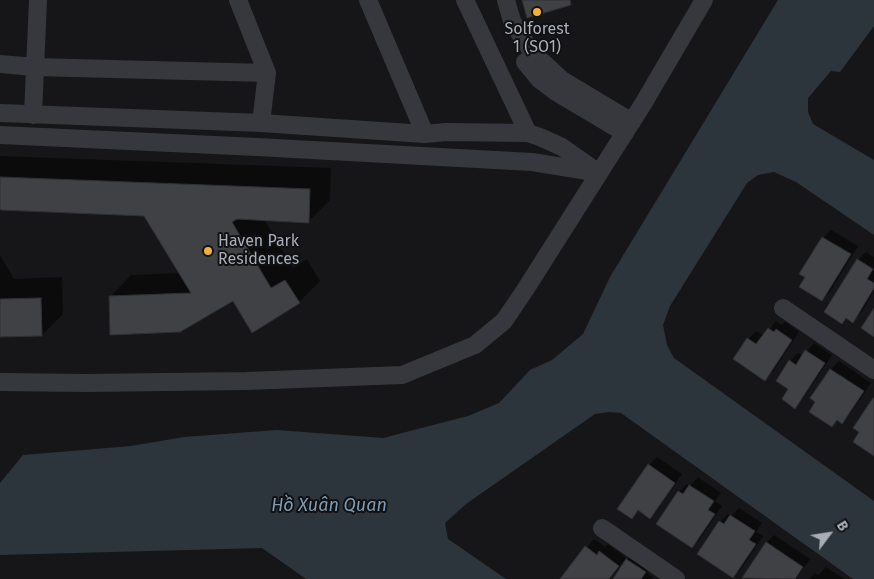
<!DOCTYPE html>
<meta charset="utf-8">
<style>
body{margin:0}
#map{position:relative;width:874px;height:579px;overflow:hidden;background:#161618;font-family:"Fira Sans",sans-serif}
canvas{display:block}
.north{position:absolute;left:804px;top:509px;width:50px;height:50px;-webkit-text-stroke:4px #111113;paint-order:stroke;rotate:59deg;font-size:14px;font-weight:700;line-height:20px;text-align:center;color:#a8adb8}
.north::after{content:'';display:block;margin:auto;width:18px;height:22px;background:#a8adb8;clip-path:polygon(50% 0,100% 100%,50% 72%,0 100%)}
</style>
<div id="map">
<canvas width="874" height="579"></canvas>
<div class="north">B</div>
</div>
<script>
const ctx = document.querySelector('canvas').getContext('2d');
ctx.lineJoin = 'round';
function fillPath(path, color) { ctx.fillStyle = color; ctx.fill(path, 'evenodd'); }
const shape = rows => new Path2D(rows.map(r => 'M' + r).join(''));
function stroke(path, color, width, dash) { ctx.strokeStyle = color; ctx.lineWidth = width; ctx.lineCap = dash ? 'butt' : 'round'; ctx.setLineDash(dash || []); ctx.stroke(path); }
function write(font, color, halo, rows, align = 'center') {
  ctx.font = font + ' "Fira Sans",sans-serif'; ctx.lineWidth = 4; ctx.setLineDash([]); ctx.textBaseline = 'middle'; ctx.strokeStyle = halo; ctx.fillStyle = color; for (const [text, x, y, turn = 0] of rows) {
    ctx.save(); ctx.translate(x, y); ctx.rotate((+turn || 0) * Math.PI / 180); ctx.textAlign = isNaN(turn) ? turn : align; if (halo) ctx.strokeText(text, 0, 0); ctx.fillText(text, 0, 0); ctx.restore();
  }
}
const water = shape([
 [778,0,874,0,874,26,840,72,831,71,808,98,808,112,813,124,874,160,874,235,796,182,774,172,758,175,747,183,670,306,663,325,667,345,674,358,874,501,874,579,853,579,621,413,609,412,595,414,466,504,445,523,448,539,506,579,306,579,262,548,0,555,0,483,23,455,131,446,184,437,277,430,383,438,468,416,499,403,530,370,552,360,583,334,610,277]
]);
const shadow = shape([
 [0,156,331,168,330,200,309,221,264,219,293,268,307,259,320,281,299,302,233,299,110,297,131,275,181,273,145,214,0,209],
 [831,230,858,246,830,292,822,300,823,238],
 [866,252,874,257,874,291,861,313,853,321,847,317,842,323,825,312,858,260],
 [0,255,14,279,62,277,63,314,42,335,0,336],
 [776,321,782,325,785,322,799,332,773,371,765,379,735,359,748,339,756,331,764,336],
 [814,343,832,355,803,399,795,407,790,389,790,361,798,353,803,356],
 [839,361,871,383,850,414,842,422,838,419,832,426,817,402,812,398,831,369],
 [657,457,682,474,658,509,650,517,639,510,632,517,649,465],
 [698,477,721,493,715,501,722,506,700,539,692,546,658,523,679,492,687,484,690,486],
 [739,508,762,523,756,532,763,536,741,569,733,577,720,522,728,514,731,516],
 [774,535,810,559,796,579,746,579,744,578,766,543],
 [594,539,605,547,608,544,626,558,610,579,562,579],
 [635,552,653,564,647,573,653,577,652,579,615,579,627,560],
 [826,567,844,579,809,579,815,573,818,575]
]);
const building = shape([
 [522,0,570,0,571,5,527,18,522,0],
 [0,177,310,189,309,223,237,219,232,222,271,288,285,280,300,303,252,333,233,301,180,332,110,335,109,296,191,293,144,216,0,210,0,177],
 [822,237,851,254,822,301,799,287,805,277,799,274,822,237],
 [857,259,873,269,867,279,874,283,874,288,853,323,846,318,842,324,824,312,857,259],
 [41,298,42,336,0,337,0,299,41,298],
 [874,308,874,337,861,328,874,308],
 [768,328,774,332,776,329,792,340,765,381,733,359,747,338,756,344,768,328],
 [805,350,825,363,795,409,782,399,788,389,776,381,789,360,796,365,805,350],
 [830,369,864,391,842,424,837,420,832,427,809,412,815,402,810,398,830,369],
 [873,398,874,399,874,456,853,442,859,432,853,428,873,398],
 [648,464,675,483,650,519,638,510,632,519,617,509,648,464],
 [689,485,714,501,708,510,715,514,692,548,656,524,678,491,683,494,689,485],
 [730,515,755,531,749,540,756,544,733,578,697,554,719,521,724,524,730,515],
 [766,542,803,567,795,579,742,578,766,542],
 [585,546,597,555,599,551,619,566,609,579,560,579,585,546],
 [626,559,646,572,641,579,613,579,626,559]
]);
const street = shape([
 [238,0,267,73,261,123],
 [368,0,425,134],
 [465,0,528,133],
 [506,0,512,21,525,42,538,58,562,80,632,122],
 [525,62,539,79,556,92,625,133],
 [0,64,35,67,267,73],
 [0,113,261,123,425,134,446,132,528,133,540,137,562,147,599,173],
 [33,115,38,0],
 [0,135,257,147,532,162,594,172],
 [783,308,874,370],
 [0,382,85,383,247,381,402,375,475,345,504,321,525,290,643,104,704,0],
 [602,528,676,579]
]);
const markers = [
 [537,12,5,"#f2b134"],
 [208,251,5,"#f2b134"]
];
const poiNames = [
 ["Solforest",537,30],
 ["1 (SO1)",537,48],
 ["Haven Park",218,242,"left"],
 ["Residences",218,260,"left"]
];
const waterNames = [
 ["Hồ Xuân Quan",329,506]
];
fillPath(water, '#2c353c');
fillPath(shadow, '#0007');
fillPath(building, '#404145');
stroke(building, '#303034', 1);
stroke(street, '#37383d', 18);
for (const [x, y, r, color] of markers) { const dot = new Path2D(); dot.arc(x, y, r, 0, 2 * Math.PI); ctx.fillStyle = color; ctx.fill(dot); stroke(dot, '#111113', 2); }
write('16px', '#a8adb8', '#111113', poiNames);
write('italic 18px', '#7f9bb3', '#111113', waterNames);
</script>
